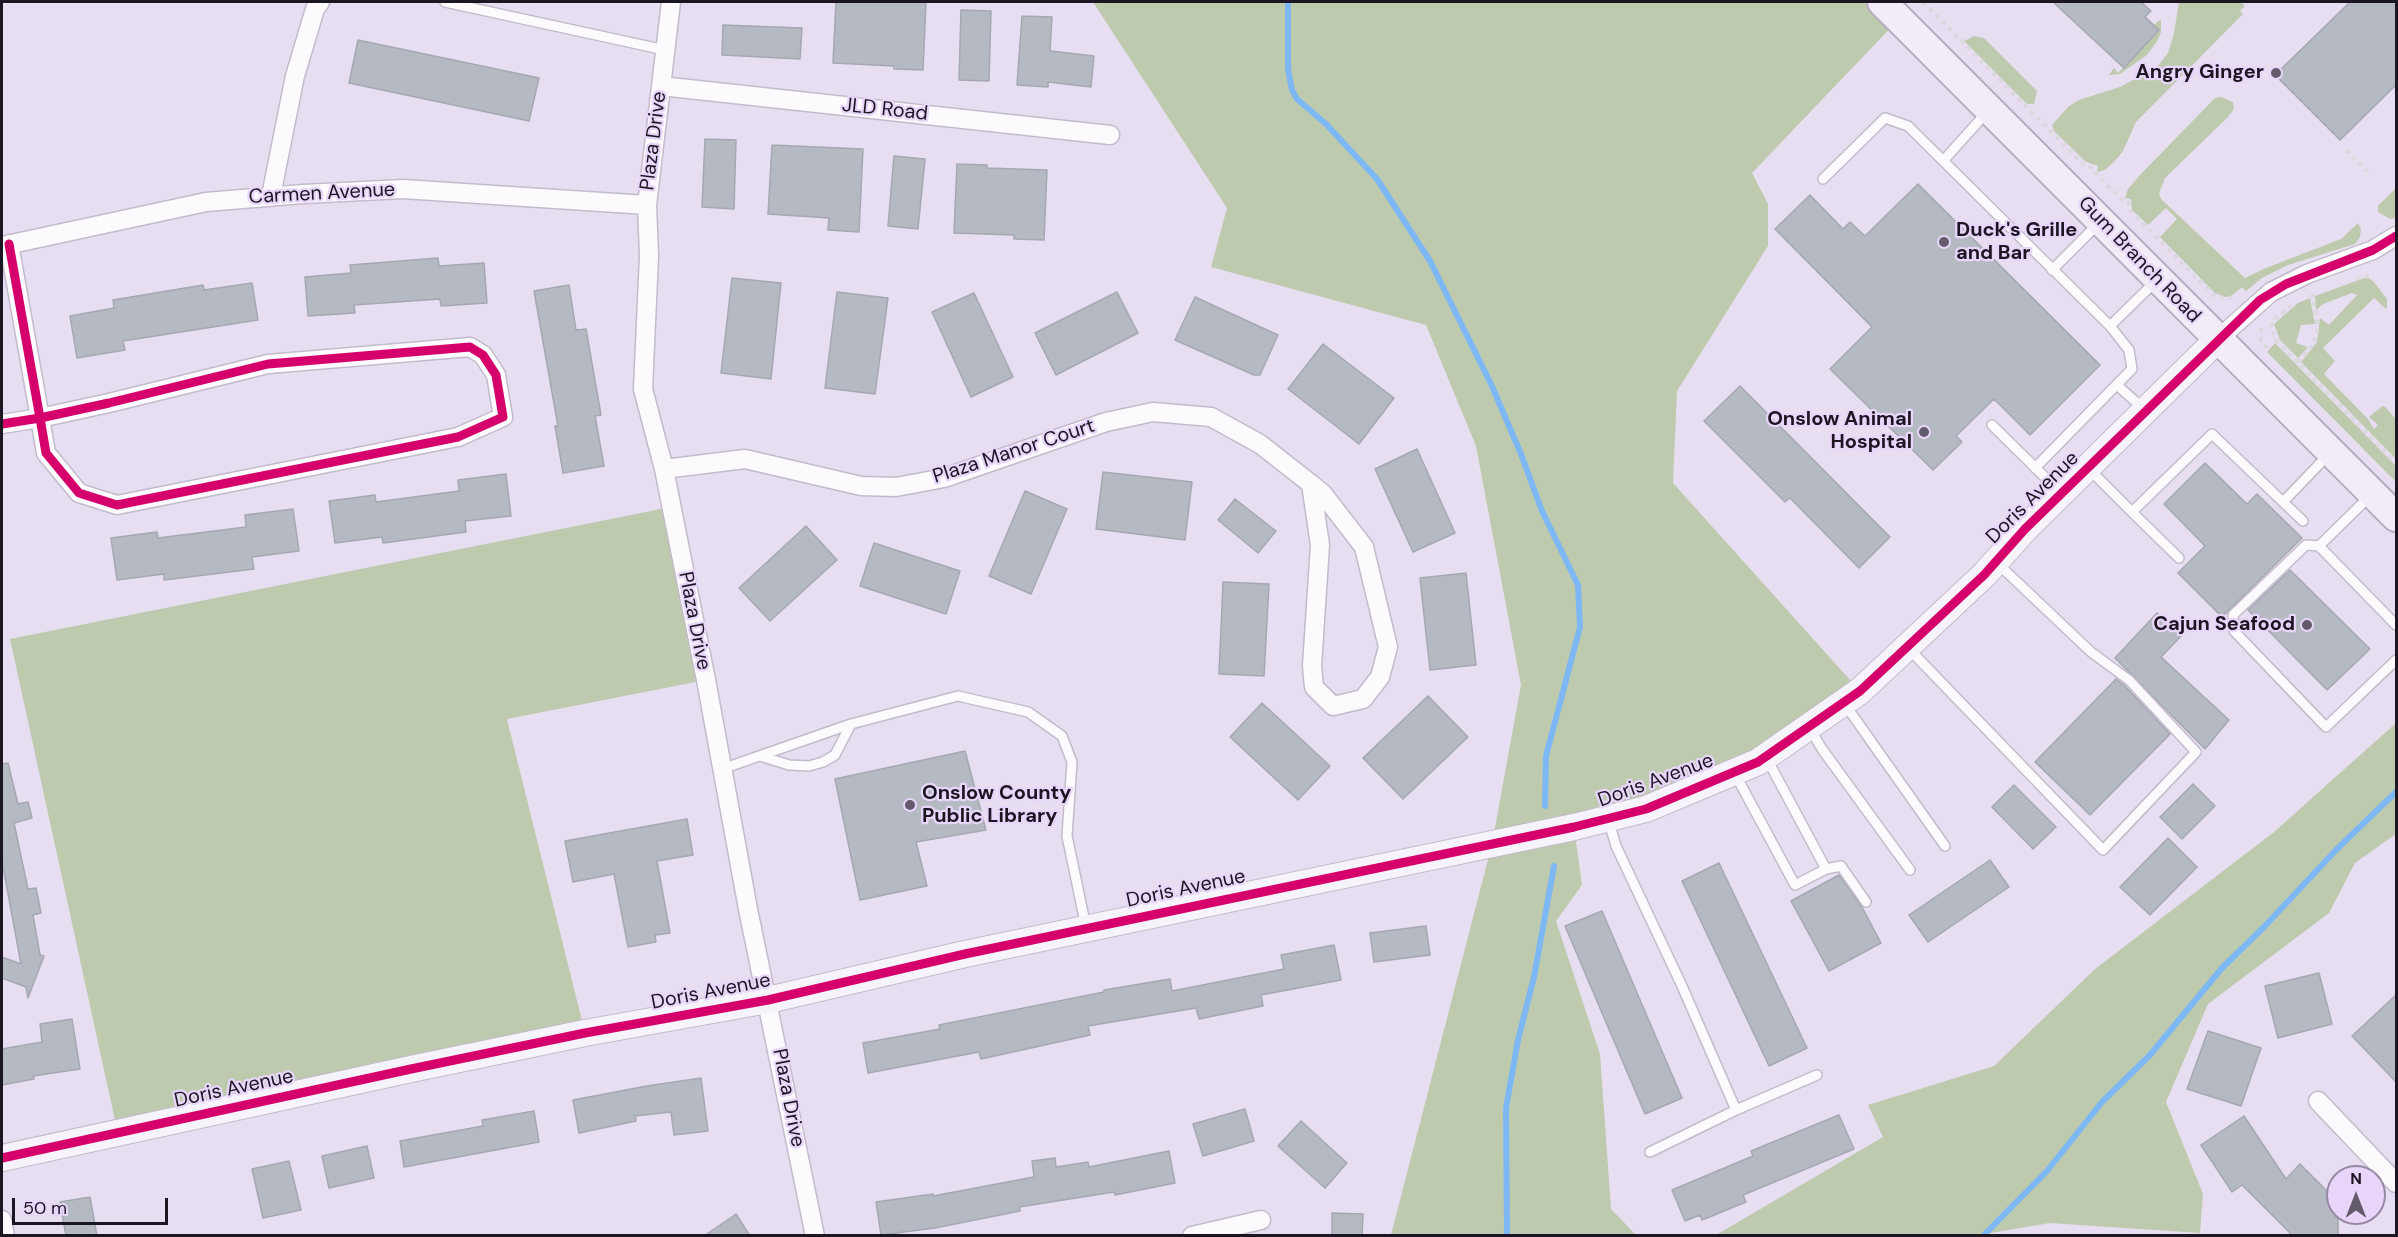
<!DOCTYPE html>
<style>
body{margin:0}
#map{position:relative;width:2398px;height:1237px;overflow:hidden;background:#e8def2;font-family:"DM Sans",sans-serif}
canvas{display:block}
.frame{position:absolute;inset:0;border:3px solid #1c1522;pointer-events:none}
.north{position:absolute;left:2326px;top:1165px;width:60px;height:60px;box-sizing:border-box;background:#e8d6fa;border:2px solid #9689a4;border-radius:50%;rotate:0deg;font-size:16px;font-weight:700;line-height:24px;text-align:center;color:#1c1522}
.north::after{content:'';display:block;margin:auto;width:21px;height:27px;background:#635b6b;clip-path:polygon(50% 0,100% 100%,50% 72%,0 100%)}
.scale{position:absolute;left:12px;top:1198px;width:156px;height:27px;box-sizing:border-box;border:3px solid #1c1522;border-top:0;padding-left:8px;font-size:18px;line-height:21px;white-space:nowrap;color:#1c1522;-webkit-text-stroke:4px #e8d6fa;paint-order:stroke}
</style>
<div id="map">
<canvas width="2398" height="1237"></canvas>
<div class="frame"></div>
<div class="north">N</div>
<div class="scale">50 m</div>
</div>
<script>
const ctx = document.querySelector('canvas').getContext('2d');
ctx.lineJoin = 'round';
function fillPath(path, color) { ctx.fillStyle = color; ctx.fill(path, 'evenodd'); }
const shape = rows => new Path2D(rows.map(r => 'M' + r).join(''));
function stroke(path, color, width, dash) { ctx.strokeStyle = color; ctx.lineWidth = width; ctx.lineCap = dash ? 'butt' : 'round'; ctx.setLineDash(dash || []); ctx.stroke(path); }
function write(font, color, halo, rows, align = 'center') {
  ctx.font = font + ' "DM Sans",sans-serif'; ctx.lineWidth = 4.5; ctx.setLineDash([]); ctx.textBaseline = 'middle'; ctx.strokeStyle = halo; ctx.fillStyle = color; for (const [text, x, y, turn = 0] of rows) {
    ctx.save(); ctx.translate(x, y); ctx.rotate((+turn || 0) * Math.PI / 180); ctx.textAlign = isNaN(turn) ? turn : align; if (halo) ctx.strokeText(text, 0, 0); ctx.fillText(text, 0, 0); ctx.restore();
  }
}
const green = shape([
 [1093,2,1882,2,1899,19,1752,173,1768,204,1768,246,1677,391,1673,483,1860,691,1758,762,1574,827,1582,885,1556,921,1600,1054,1611,1209,1636,1235,1391,1235,1492,844,1521,685,1476,446,1426,325,1211,267,1227,208],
 [2179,2,2241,2,2245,6,2240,11,2243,14,2136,122,2123,151,2115,161,2105,170,2097,172,2098,166,2086,162,2054,131,2052,125,2069,106,2079,100,2120,87,2157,67,2168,53,2174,33],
 [2161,19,2161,32,2158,40,2147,55,2120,74,2109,75,2114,68,2118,73,2159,30,2154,25],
 [1974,36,1984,38,2037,91,2034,104,2027,104,1964,41],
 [2221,97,2233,102,2234,109,2228,117,2165,178,2159,193,2161,199,2245,278,2266,268,2341,239,2358,223,2361,229,2360,237,2355,244,2288,265,2262,278,2246,291,2242,287,2230,297,2225,297,2215,293,2160,237,2177,219,2166,208,2148,225,2132,210,2131,199,2125,198,2128,189,2139,176,2215,98],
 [2396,188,2396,218,2390,219,2378,212,2378,206],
 [2367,277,2374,282,2387,299,2387,306,2386,309,2374,298,2323,348,2335,361,2324,374,2368,419,2374,429,2378,425,2369,417,2381,407,2384,406,2396,419,2396,459,2301,362,2317,342,2320,318,2329,325,2357,295,2352,293,2323,304,2316,310,2315,296],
 [2310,298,2315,324,2301,325,2296,343,2308,347,2298,358,2280,340,2274,324,2298,303],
 [2275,343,2396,466,2396,482,2267,352],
 [671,507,706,680,507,719,585,1033,118,1134,10,639],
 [2396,723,2396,834,2355,863,2329,913,2208,1004,2166,1102,2203,1194,2200,1233,2050,1223,1973,1236,1716,1235,1883,1137,1868,1105,1994,1066,2095,969,2274,832]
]);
const stream = shape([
 [1288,2,1288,69,1292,90,1297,99,1326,124,1377,179,1430,261,1491,384,1521,454,1542,511,1578,585,1580,627,1546,756,1545,806],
 [1507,1236,1506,1108,1518,1040,1534,977,1554,866],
 [1983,1236,2047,1171,2102,1102,2150,1055,2222,968,2264,927,2336,850,2396,792]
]);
const building = shape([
 [836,2,926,2,923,70,894,69,894,66,833,63,836,2],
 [2053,2,2141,2,2151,11,2145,17,2159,30,2124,68,2053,2],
 [2350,2,2397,2,2397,84,2340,140,2275,75,2350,2],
 [961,10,991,11,989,81,959,80,961,10],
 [1022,16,1052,17,1050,51,1094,56,1091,87,1048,82,1048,87,1017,85,1022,16],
 [723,25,802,28,800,59,722,55,723,25],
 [358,40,539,78,529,121,349,83,358,40],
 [705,139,736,140,734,209,702,207,705,139],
 [772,145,863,149,859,232,828,230,829,218,768,214,772,145],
 [894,156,925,159,918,229,888,226,894,156],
 [957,164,987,165,987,168,1047,170,1044,240,1014,239,1014,235,954,233,957,164],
 [1918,184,2100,365,2030,435,1994,399,1956,436,1962,442,1933,470,1830,369,1872,327,1775,229,1810,195,1843,229,1850,222,1865,236,1918,184],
 [438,258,439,266,484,263,487,303,441,306,440,299,354,305,355,313,308,316,305,277,351,273,350,265,438,258],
 [732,278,781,283,771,379,721,373,732,278],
 [252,283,258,320,123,341,125,350,77,358,70,316,114,308,113,300,203,285,204,290,252,283],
 [569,285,576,330,586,329,601,415,595,416,604,466,563,473,555,426,558,426,534,291,569,285],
 [837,292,888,298,875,394,825,388,837,292],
 [1117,292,1138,333,1056,375,1035,333,1117,292],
 [974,293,1013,377,971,397,932,312,974,293],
 [1195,297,1278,335,1260,375,1254,375,1175,340,1195,297],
 [1323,344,1394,398,1359,444,1288,389,1323,344],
 [1740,386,1890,537,1859,568,1790,498,1785,502,1704,421,1740,386],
 [1417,449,1455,533,1413,552,1375,469,1417,449],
 [2205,463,2247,504,2257,494,2302,538,2222,617,2178,573,2205,546,2164,504,2205,463],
 [1103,472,1192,482,1185,540,1096,529,1103,472],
 [506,474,511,516,465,521,466,532,383,543,382,537,335,543,329,501,375,495,376,502,459,491,458,480,506,474],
 [1025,491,1067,509,1031,594,989,576,1025,491],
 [1235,499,1276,531,1258,553,1218,520,1235,499],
 [293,509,299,551,252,557,254,569,164,580,164,574,117,580,111,538,157,532,158,538,246,527,245,515,293,509],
 [806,526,837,560,770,621,739,588,806,526],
 [874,543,960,571,946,614,860,586,874,543],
 [2290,570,2370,649,2327,690,2248,610,2290,570],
 [1466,573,1476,665,1430,670,1420,578,1466,573],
 [1223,582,1269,584,1264,676,1219,674,1223,582],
 [2157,613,2182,635,2161,657,2229,720,2205,749,2115,658,2157,613],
 [2116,679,2124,685,2170,734,2090,815,2035,762,2116,679],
 [1428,696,1468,737,1403,799,1363,758,1428,696],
 [1262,703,1330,766,1298,800,1230,737,1262,703],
 [965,751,986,830,916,842,927,886,860,900,835,779,965,751],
 [8,763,18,804,28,802,32,818,14,823,28,889,36,888,41,913,33,915,40,955,44,956,28,998,26,987,2,978,2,957,21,964,2,861,2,764,8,763],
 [2193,784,2215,806,2182,839,2160,817,2193,784],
 [2014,785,2056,827,2033,849,1992,807,2014,785],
 [687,819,693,855,657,861,670,933,655,935,656,942,628,947,614,874,573,882,565,841,687,819],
 [2168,838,2197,867,2150,915,2120,887,2168,838],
 [1990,860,2009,887,1928,942,1909,915,1990,860],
 [1719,863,1807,1048,1769,1066,1682,881,1719,863],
 [1839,875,1862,907,1881,943,1829,971,1791,901,1839,875],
 [1602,911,1682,1098,1645,1114,1565,926,1602,911],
 [1426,926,1430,955,1374,962,1370,933,1426,926],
 [1334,945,1341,980,1261,995,1263,1006,1199,1019,1196,1008,1088,1026,1090,1035,981,1059,979,1052,868,1073,863,1043,940,1029,939,1025,1104,992,1104,990,1170,979,1172,991,1284,969,1281,955,1334,945],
 [2319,973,2332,1024,2278,1038,2265,986,2319,973],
 [2397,994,2397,1083,2352,1036,2397,994],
 [72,1019,80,1069,33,1076,34,1079,2,1085,2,1049,42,1042,40,1024,72,1019],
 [2208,1031,2261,1048,2241,1106,2187,1089,2208,1031],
 [701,1078,708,1131,674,1135,671,1112,635,1116,636,1121,579,1133,573,1100,647,1086,701,1078],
 [1245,1109,1254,1141,1203,1156,1193,1124,1245,1109],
 [534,1111,539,1142,404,1167,400,1141,483,1126,482,1120,534,1111],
 [1839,1115,1854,1149,1743,1195,1746,1202,1702,1220,1700,1215,1685,1221,1672,1190,1753,1156,1751,1151,1839,1115],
 [2244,1116,2286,1179,2300,1164,2338,1202,2338,1236,2293,1236,2242,1185,2232,1192,2201,1145,2244,1116],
 [1301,1121,1347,1163,1325,1188,1278,1146,1301,1121],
 [367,1146,374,1178,329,1188,322,1156,367,1146],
 [1169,1151,1175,1183,1115,1195,1114,1192,1019,1207,1020,1211,935,1228,881,1235,876,1202,933,1194,933,1196,1034,1177,1032,1161,1055,1158,1056,1167,1088,1162,1089,1167,1169,1151],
 [289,1161,301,1210,263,1218,252,1169,289,1161],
 [90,1197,97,1236,66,1236,60,1202,90,1197],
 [1332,1213,1363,1214,1362,1236,1332,1236,1332,1213],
 [736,1214,750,1236,704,1236,736,1214]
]);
const path = shape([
 [1923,2,2083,164,2094,169,2095,173,2124,202,2128,202,2130,210,2213,295,2227,299,2235,296],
 [2346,150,2368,172],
 [2356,278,2364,278,2372,273],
 [2292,305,2273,320,2271,327,2277,342,2396,462],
 [2261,328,2261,341,2267,348],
 [2297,362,2310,349,2317,335,2317,318,2312,294]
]);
const lane = shape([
 [445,2,665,50],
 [1943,161,1987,112],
 [1823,179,1885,118,1908,126,2110,326,2129,350,2132,369,2035,468],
 [2052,270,2098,224],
 [2110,326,2156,281],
 [2118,386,2145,410],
 [1992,425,2060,492],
 [2089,469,2132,512,2212,434,2283,502,2329,454],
 [2283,502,2303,521],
 [2132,512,2179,558],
 [2319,546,2371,495],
 [2396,625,2319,546,2306,545,2233,615,2234,631,2326,727,2396,660],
 [1909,649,2103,850,2196,752,2129,680,2091,652,1998,564],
 [1844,703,1945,846],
 [1810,729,1822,749,1910,870],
 [760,756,789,765,809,766,823,762,835,755,851,724],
 [722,769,851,724,958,696,1028,712,1062,736,1072,762,1067,836,1086,927],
 [1735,774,1795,885,1826,869,1767,759],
 [1609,822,1616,846,1682,986,1736,1110],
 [1826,869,1841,866,1866,902],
 [1650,1152,1736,1110,1817,1075]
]);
const street = shape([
 [671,2,647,205,649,256,643,389,664,469,706,680,748,909,815,1236],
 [661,86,1110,135],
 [271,196,295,76,315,9,320,2],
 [2,246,206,202,303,194,403,189,647,205],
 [2217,340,2271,292,2307,274,2373,250,2396,236],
 [2,424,40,418,109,403,268,364,470,347,483,355,496,375,503,417,458,437,117,505,79,493,46,453,40,418,9,244],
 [664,469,745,459,861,486,896,487,944,478,1106,422,1153,412,1211,417,1260,444,1311,484,1323,494,1364,547,1388,647,1380,677,1363,699,1333,706,1314,687,1312,666,1320,545,1311,484],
 [2318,1101,2396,1183],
 [2,1220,5,1236],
 [1192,1236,1261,1220]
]);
const secondary = shape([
 [2,1158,411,1069,585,1033,768,1000,965,954,1574,827,1646,809,1758,762,1860,691,1984,575,2025,529,2217,340]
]);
const primary = shape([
 [1882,2,2396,517]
]);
const cycleway = shape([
 [2,424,40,418,109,403,268,364,470,347,483,355,496,375,503,417,458,437,117,505,79,493,46,453,40,418,9,244],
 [2,1158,411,1069,585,1033,768,1000,965,954,1574,827,1646,809,1758,762,1860,691,1984,575,2025,529,2260,300,2286,284,2373,250,2396,236]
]);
const markers = [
 [2276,73,6,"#635b6b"],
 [1944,242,6,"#635b6b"],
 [1924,432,6,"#635b6b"],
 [2307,625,6,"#635b6b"],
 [910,805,6,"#635b6b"]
];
const poiNames = [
 ["Angry Ginger",2264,73],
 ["Duck's Grille",1956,231,"left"],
 ["and Bar",1956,254,"left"],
 ["Onslow Animal",1912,420],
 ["Hospital",1912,443],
 ["Cajun Seafood",2295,625],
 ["Onslow County",922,794,"left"],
 ["Public Library",922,817,"left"]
];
const streetNames = [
 ["JLD Road",885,110,6],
 ["Plaza Drive",654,141,-83],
 ["Carmen Avenue",322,194,-3],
 ["Gum Branch Road",2139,260,46],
 ["Plaza Manor Court",1014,452,-18],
 ["Doris Avenue",2033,498,-45],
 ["Plaza Drive",694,621,79],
 ["Doris Avenue",1656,781,-20],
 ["Doris Avenue",1186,889,-12],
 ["Doris Avenue",711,992,-11],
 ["Doris Avenue",234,1089,-12],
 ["Plaza Drive",788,1098,79]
];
fillPath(green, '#becaad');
stroke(stream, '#7db8f5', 6);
fillPath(building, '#b5b9c2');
stroke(building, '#a4a8b1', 1.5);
stroke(lane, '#c3bbcb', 12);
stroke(street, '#c3bbcb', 21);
stroke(secondary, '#c3bbcb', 28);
stroke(primary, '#b7acc2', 32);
stroke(path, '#dbd8de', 4, [4.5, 4.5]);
stroke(lane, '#fcfafd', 9);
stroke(street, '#fcfafd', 18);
stroke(secondary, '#f6f3fa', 26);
stroke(primary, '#f1ecf6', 28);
stroke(cycleway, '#d6006c', 9);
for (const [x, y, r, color] of markers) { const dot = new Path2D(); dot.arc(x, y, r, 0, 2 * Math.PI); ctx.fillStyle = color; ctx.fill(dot); stroke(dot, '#e8d6fa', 2); }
write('bold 20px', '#1c1522', '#e8d6fa', poiNames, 'right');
write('20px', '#1c1522', '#e8d6fa', streetNames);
</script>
